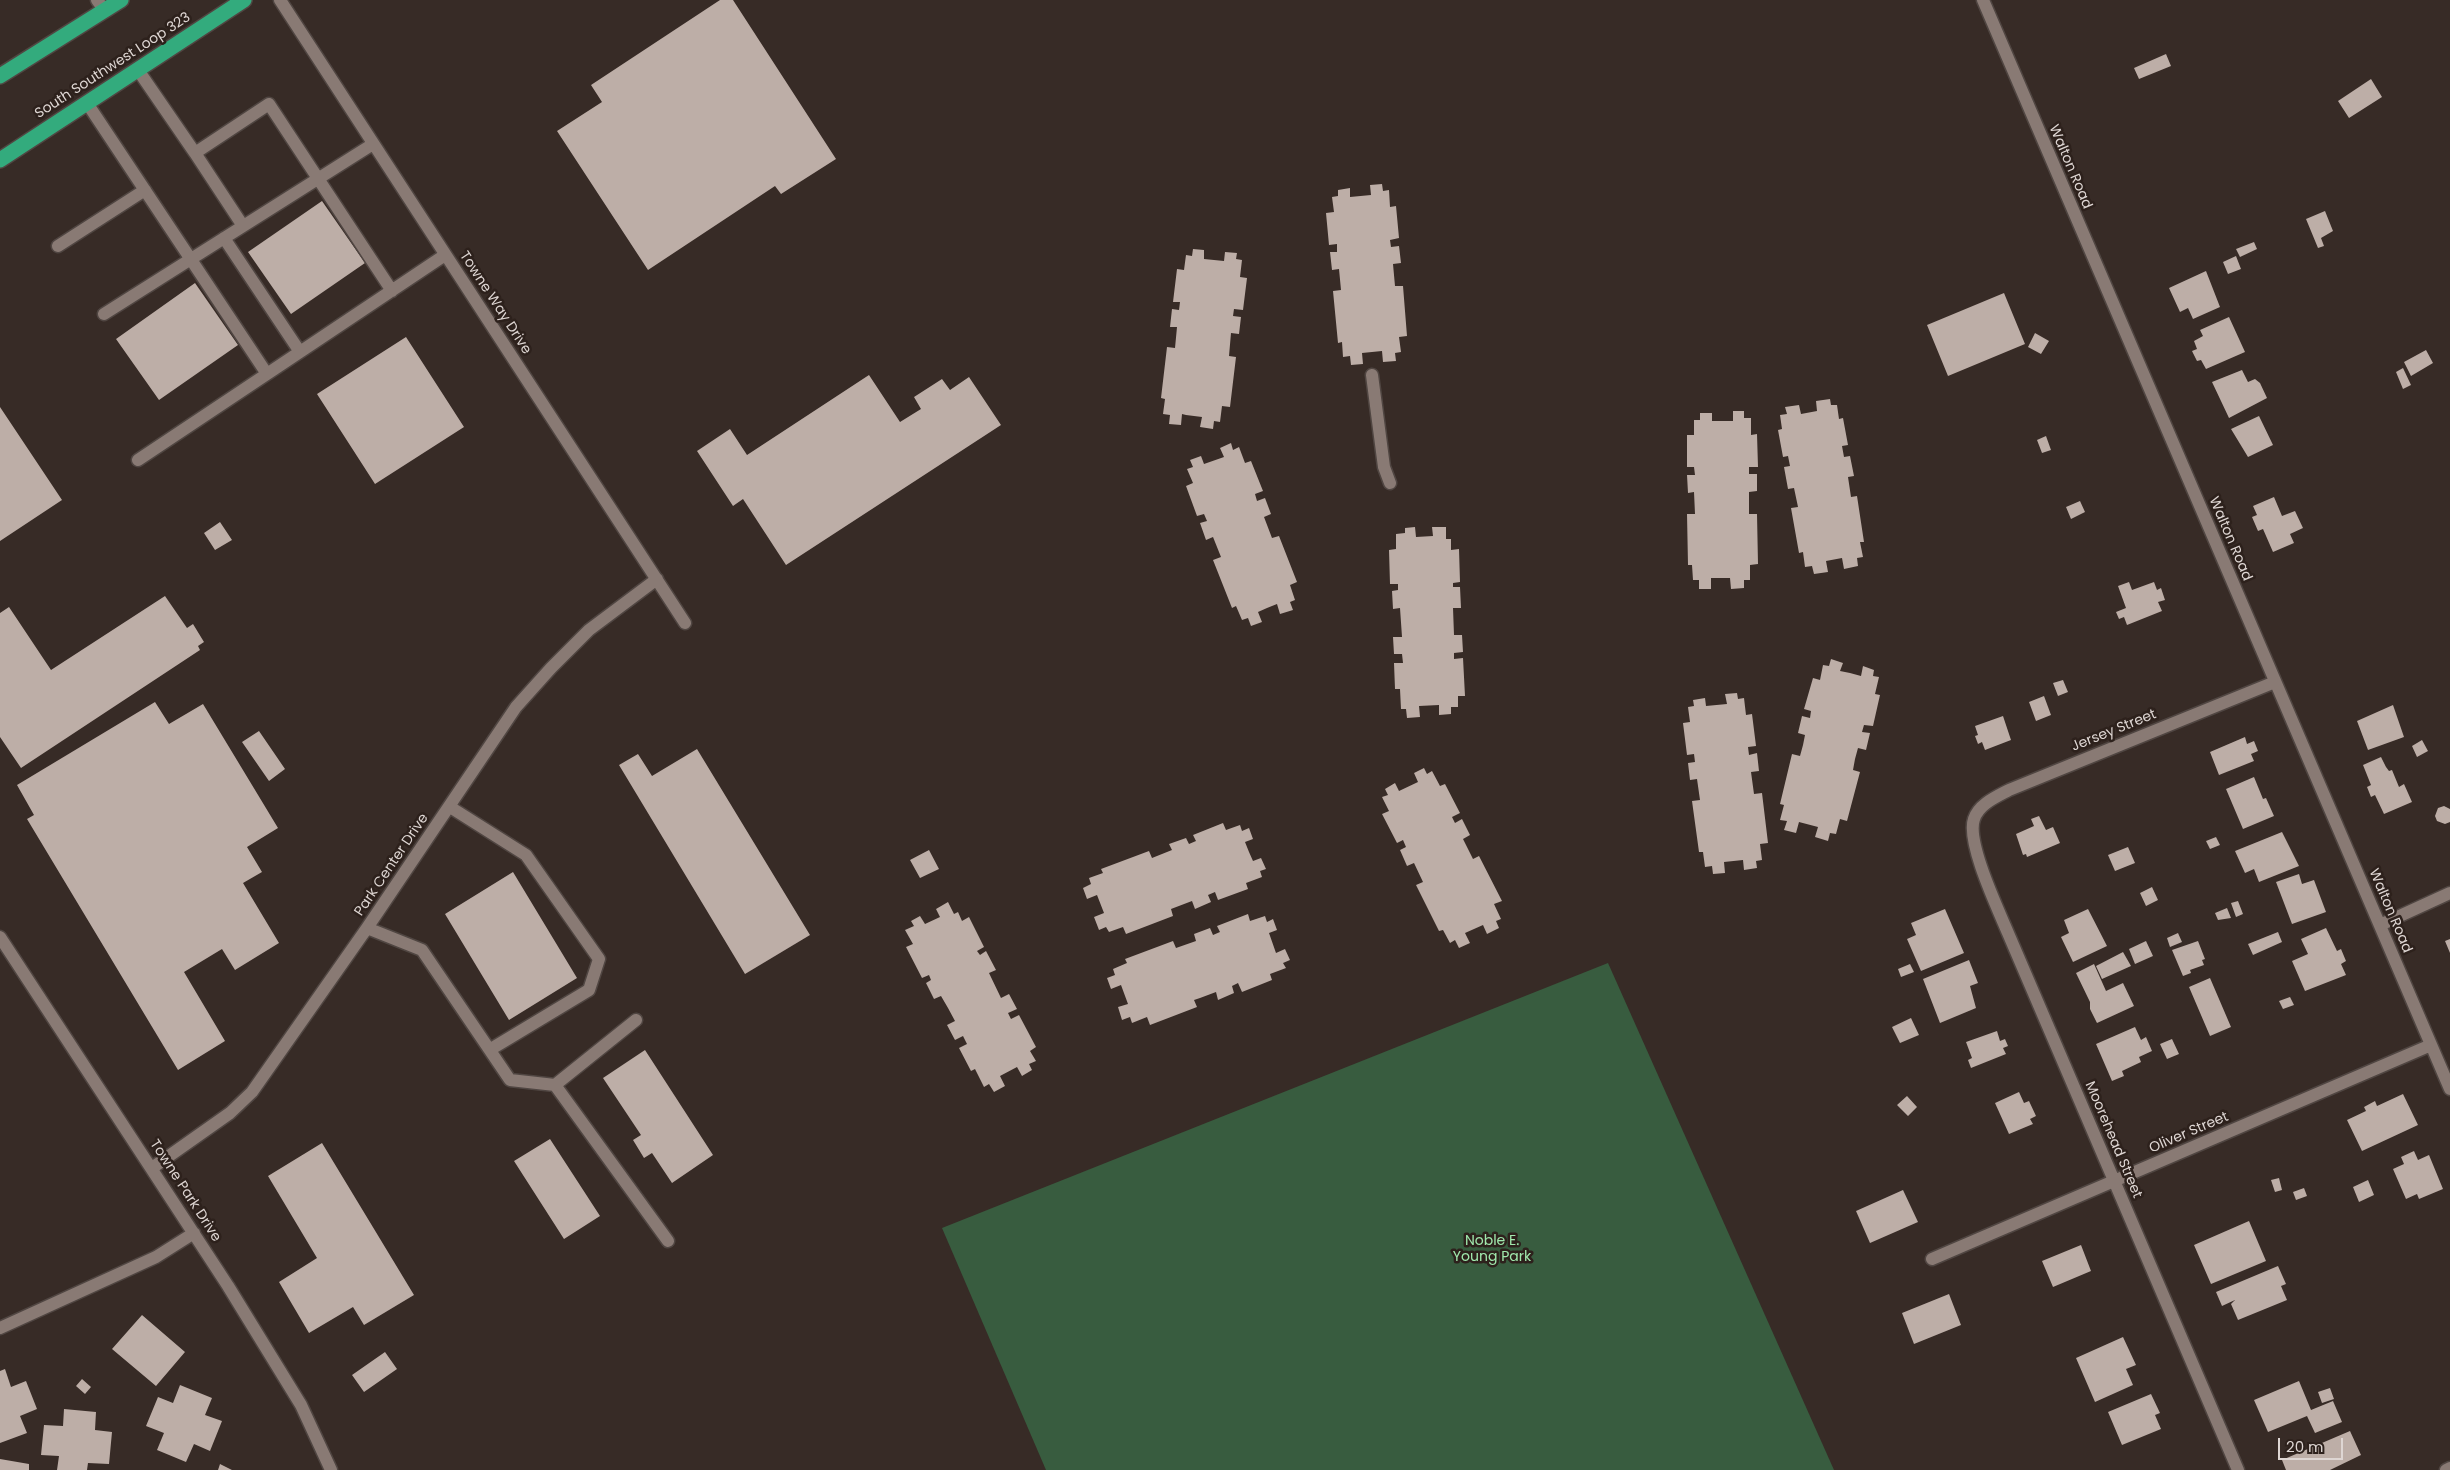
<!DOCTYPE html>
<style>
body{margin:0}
#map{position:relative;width:2450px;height:1470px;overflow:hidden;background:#372b26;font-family:Poppins,sans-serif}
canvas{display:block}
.scale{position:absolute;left:2278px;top:1438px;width:65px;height:22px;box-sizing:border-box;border:2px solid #ded6d3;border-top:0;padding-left:6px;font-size:15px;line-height:18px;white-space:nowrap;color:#ded6d3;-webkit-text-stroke:4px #2d211c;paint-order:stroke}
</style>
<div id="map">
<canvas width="2450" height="1470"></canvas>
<div class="scale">20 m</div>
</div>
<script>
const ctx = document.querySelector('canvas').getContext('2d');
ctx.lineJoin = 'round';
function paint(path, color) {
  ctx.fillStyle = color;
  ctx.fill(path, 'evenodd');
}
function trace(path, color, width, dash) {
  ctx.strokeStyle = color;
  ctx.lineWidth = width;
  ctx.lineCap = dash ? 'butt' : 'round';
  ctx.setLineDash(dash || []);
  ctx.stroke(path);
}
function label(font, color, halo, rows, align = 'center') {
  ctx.font = font + ' Poppins,sans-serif';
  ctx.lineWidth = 5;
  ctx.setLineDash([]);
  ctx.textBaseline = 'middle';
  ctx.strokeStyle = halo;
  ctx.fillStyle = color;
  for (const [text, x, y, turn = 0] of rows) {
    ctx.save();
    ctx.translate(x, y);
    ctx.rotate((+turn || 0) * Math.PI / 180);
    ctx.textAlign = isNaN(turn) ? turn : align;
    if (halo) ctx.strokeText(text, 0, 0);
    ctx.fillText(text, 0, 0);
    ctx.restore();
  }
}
paint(new Path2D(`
 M1608,963l226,507h-788l-104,-242z`), '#385c3f');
paint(new Path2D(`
 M720,0h13l103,159 -55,35 -6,-8 -127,84 -91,-139 45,-29 -11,-17z
 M2166,54l5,12 -32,13 -5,-11z
 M2371,79l11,18 -33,21 -11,-17z
 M1382,184l1,7 6,-1 1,17 6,-1 3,32 -9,2 1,7 8,-1 2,17 -8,1 2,22h8l4,50 -8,1 2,15 -6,1 1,8 -13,1 -1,-11 -20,2 1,11 -12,1 -1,-9 -7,1 -1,-15 -4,1 -5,-52 8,-1 -2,-21 -7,1 -2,-18h7v-8l-8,1 -3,-32 8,-1 -2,-15 6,-1v-6l12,-2v9l21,-2 -1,-10z
 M322,201l43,62 -74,51 -43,-62z
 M2325,211l8,20 -12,7 3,8 -6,2 -12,-29z
 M2254,242l3,7 -17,8 -4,-8z
 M1193,249l11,1v9l20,2 1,-9 12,1 -1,6 6,1 -2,17 7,1 -4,32 -9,-1 -1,7 8,1 -2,17 -8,-1 -2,23 7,1 -6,50 -8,-1 -2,16 -6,-1 -1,8 -13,-2 2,-10 -16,-2 -4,-1 -1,11 -12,-1 1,-9 -7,-1 2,-15 -4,-1 6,-51 8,1 2,-21h-7l2,-18 7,1 1,-8h-7l4,-33 7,1 2,-15 6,1z
 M2236,256l5,13 -13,5 -5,-12z
 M2206,271l14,36 -27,12 -5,-11 -8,4 -11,-24z
 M195,283l43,62 -79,55 -43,-61z
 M2004,293l21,51 -77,32 -21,-51z
 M2229,317l16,35 -39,17 -5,-9 -4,1 -5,-10 5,-2 -3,-8 9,-5 -3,-6z
 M2035,333l14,8 -8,13 -13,-7z
 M406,337l58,90 -89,57 -58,-90z
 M2426,350l7,13 -22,13 -7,-14z
 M2403,368l8,17 -8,4 -7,-17z
 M2242,370l6,12 7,-3 5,4 7,15 -38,20 -17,-36z
 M869,375l31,47 21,-13 -7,-12 28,-18 8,11 19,-13 32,48 -215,140 -43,-66 -10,7 -36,-55 33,-22 17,26z
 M1830,399l1,6h6l2,14 4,-1 5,27 -6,1 2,11 6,-1 4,20 -6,1 3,20 6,-1 7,46h-4l3,15 -6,1 1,8 -14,3 -2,-11 -16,3 2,11 -14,2 -2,-8 -7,1 -2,-15 -4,1 -8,-45 7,-1 -4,-19 -6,1 -4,-22 6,-1 -2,-10 -5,1 -5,-27 4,-1 -2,-14 7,-1 -2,-7 14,-2 2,9 16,-3 -1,-10z
 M0,407l62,93 -62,41z
 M1733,411h11v7h7v17l6,-1 1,33h-9v7h8v17l-8,1v22h8l1,50 -8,1v15h-6v8l-13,1 -1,-11h-19v11h-12v-9h-6l-1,-15h-4l-1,-51h8l-1,-22 -6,1 -1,-18h8l-1,-8h-7v-32h7v-15h6v-7h12v8h21z
 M2259,416l14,29 -25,12 -17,-28z
 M2046,436l5,14 -9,3 -5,-13z
 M1231,443l2,7 6,-3 6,16 6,-2 12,30 -8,3 2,7 8,-3 6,16 -7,3 8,21 7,-2 18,46 -7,3 5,15 -5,2 3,8 -13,4 -3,-10 -10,4 -9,4 4,10 -11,4 -3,-8 -6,2 -6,-14 -4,2 -19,-48 8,-3 -8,-20 -7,3 -6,-17 7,-2 -3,-7 -7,2 -11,-30 7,-3 -6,-14 6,-2 -3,-7 11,-4 3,8 20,-7 -4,-9z
 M2274,497l8,19 13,-5 8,17 -13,6 4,9 -21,9 -10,-23 -5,2 -6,-14 5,-2 -4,-9z
 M2080,501l5,11 -14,7 -5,-12z
 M220,522l12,18 -17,10 -11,-17z
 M1415,527l1,10 17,-1 -1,-9h14v12h5v11l8,-1 1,33 -7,1v4h7l1,21h-8l1,27h8l1,17 -9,1v6l9,-1 2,38h-7v11h-7v7l-12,1v-10l-20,1 1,11 -13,1 -1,-9h-5l-1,-20h-5l-1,-26h9l-1,-9h-8l-1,-17h9l-2,-29 -7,1 -1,-18 6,-1v-6h-8l-1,-34 7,-1v-15l9,-1v-5z
 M2129,582l3,8 22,-8 3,8 4,-2 4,12 -7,2 4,9 -35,14 -3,-8 -5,2 -3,-7 10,-4 -8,-22z
 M165,596l22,32 6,-4 11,18 -6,4 2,4 -179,118 -21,-31v-124l9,-6 42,63z
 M1831,659l12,4 -3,8 10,2 11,3 2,-10 11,4 -1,6 6,1 -4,17 5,1 -7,31 -9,-1 -2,7 8,1 -4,17 -8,-2 -3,11 -2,11 7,2 -13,49 -7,-2 -4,15 -6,-1 -2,8 -13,-4 3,-10 -19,-5 -3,11 -12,-3 3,-9 -7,-1 4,-15 -4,-1 12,-50 8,2 3,-11 2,-10 -7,-2 4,-17 8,2 1,-7 -7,-2 9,-31 7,2 3,-15 6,1z
 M2063,680l5,12 -10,4 -5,-13z
 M1737,693l1,6 6,-1 2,17 6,-1 4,32 -8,1 1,8 8,-2 2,18 -8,1 3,22 8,-1 6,50 -8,1 2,16 -6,1 1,7 -13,2 -1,-10 -19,2 1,11 -12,1 -1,-8 -7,1 -2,-15h-4l-7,-51 8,-1 -3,-21 -7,1 -2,-17 7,-1 -1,-8 -7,1 -4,-32 7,-1 -2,-15 6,-1 -1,-6 12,-2 1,8 21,-2 -2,-10z
 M2044,696l7,19 -15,6 -7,-19z
 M155,702l14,22 34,-20 75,124 -31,19 15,25 -19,11 36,60 -44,27 -13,-21 -38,23 41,69 -47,29 -151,-251 7,-4 -17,-30z
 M2393,705l11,32 -36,13 -11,-29z
 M2003,716l8,24 -26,10 -3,-8 -4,2 -3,-8 3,-1 -3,-9z
 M259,731l26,38 -16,12 -27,-39z
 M2245,737l2,7 7,-3 4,10 -7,3 3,7 -35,14 -9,-23z
 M2422,740l6,11 -11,6 -5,-11z
 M697,749l113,186 -65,39 -126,-209 19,-11 14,22z
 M2381,757l5,10 3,4 3,-1 7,17 5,-3 8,18 -28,12 -9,-19 -4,2 -4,-10 4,-2 -8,-20z
 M1424,768l3,6 5,-3 8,15 5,-2 15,29 -8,4 3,6 7,-4 8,16 -7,4 10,20 6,-3 23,45 -8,3 7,15 -5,2 3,7 -12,6 -4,-9 -18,8 5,10 -11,5 -4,-8 -5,3 -7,-13 -4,1 -23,-46 7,-3 -9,-19 -7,3 -7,-16 6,-3 -3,-7 -6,3 -15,-29 7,-3 -7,-14 6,-2 -3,-6 10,-6 4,8 19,-9 -4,-9z
 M2254,777l9,22 3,-1 8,18 -31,13 -17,-40z
 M2444,806l6,3v13l-5,2 -8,-3 -2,-5 3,-8z
 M2039,816l7,14 7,-3 7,16 -33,14 -1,-3 -3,1 -7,-21 18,-8 -3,-7z
 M1223,823l3,7 14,-5 2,6 7,-3 4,11 -8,3 4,10 4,9 8,-3 5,11 -6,2 2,6 -16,6 2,6 -30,11 -3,-8 -7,3 3,7 -16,7 -3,-8 -21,8 2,7 -47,18 -3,-7 -14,5 -3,-5 -7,3 -5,-13 10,-4 -7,-18 -10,4 -4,-11 8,-4 -2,-6 14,-5 -2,-4 48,-18 3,7 20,-8 -3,-6 17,-6 3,6 7,-3 -3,-6z
 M2282,832l17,34 -40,16 -5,-13 -9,4 -10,-22z
 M2216,837l4,8 -10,4 -4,-8z
 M2128,847l7,16 -20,8 -7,-16z
 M929,850l10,19 -19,9 -10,-18z
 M513,872l64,106 -68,42 -64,-106z
 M2299,874l3,10 12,-4 12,32 -34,12 -16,-42z
 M2152,887l6,13 -12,6 -6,-13z
 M2238,901l5,13 -7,3 -5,-14z
 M948,902l6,12 4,-2 4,9 7,-4 15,30 -7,4 3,4 6,-4 10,19 -7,3 12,25 8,-4 8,15 -9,4 3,6 8,-4 17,32 -6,4 6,10 -7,3 3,6 -10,6 -5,-9 -17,9 5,10 -11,6 -5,-8 -5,3 -9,-18 -4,2 -12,-23 8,-4 -4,-8 -8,4 -8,-15 8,-4 -7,-13 -7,-12 -7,3 -8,-16 5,-3 -2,-5 -7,3 -16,-31 7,-3 -8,-14 9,-4 -3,-5 9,-5 5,8 15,-7 -4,-8z
 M2227,908l4,10 -13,2 -3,-7z
 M1945,909l19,44 -43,18 -14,-32 9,-4 -5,-12z
 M2088,909l19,37 -34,16 -12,-25 8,-4 -5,-13z
 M1248,914l2,7 15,-5 2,6 6,-3 4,11 -8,3 7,20 9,-4 5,11 -7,3 3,5 -16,6 2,6 -30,12 -4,-9 -6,3 2,7 -16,7 -2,-8 -16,6 -6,2 3,7 -47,18 -3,-8 -15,6 -2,-6 -8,3 -4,-13 10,-3 -7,-19 -10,4 -4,-11 8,-3 -2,-6 14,-6 -2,-4 48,-18 3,7 20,-7 -2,-7 16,-6 3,7 7,-3 -3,-6z
 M2326,928l11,23 4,-2 5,12 -5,3 5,11 -41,16 -13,-30 16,-7 -7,-15z
 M2278,932l4,10 -29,13 -5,-11z
 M2178,933l4,9 -12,5 -3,-9z
 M2450,939v14l-5,-12z
 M2146,941l7,15 -18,8 -6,-15z
 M2198,941l7,18 -3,1 2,5 -14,5 1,3 -8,3 -11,-26z
 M2123,952l8,14 -29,13 -6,-13z
 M1969,960l9,23 -8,3 6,22 -36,15 -17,-44z
 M1910,964l4,8 -13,5 -3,-8z
 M2094,964l12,27 17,-8 11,23 -37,17 -7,-14v-7l-14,-29z
 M2210,978l21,49 -21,9 -21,-49z
 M2290,997l4,8 -11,4 -4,-8z
 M1911,1018l8,17 -19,8 -8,-16z
 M2135,1027l6,13 5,-3 6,14 -13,6 2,5 -19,9 2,5 -12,5 -16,-37z
 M1997,1031l3,10 5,-2 3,7 -5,2 3,6 -35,14 -3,-8 4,-2 -6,-16z
 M2172,1039l7,15 -12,5 -7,-15z
 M645,1050l68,105 -41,28 -20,-30 -8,5 -11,-18 8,-5 -38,-57z
 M2019,1092l5,11 5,-2 7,15 -6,3 3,5 -24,10 -14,-31z
 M2403,1094l15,31 -56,26 -15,-31 19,-9 -2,-4 11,-6 2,5z
 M1907,1096l10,11 -9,9 -11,-11z
 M550,1139l50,77 -36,23 -50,-78z
 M322,1143l92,152 -50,30 -11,-18 -44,26 -30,-51 38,-24 -49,-82z
 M2414,1151l4,9 11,-5 14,34 -24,10 -2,-5 -11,5 -13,-30 11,-5 -3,-7z
 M2279,1178l3,12 -7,2 -4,-12z
 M2368,1180l6,15 -15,7 -6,-15z
 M2304,1188l3,8 -11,4 -3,-8z
 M1903,1190l15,32 -48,21 -14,-32z
 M2249,1221l17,40 -55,23 -17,-39z
 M2081,1245l10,26 -38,16 -11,-26z
 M2278,1266l8,18 -5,2 6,14 -49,20 -7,-16 4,-4 -13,6 -6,-14z
 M1949,1294l12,31 -47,19 -12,-31z
 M142,1315l43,37 -29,34 -44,-37z
 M2123,1337l13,28 -10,4 7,16 -38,17 -19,-44z
 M385,1352l12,17 -33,23 -12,-17z
 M5,1369l6,18 15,-6 11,28 -17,7 7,17 -27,10v-72z
 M82,1379l9,8 -6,7 -9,-8z
 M2299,1381l12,29 22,-9 9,21 -27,11 -8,-17 -39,16 -14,-32z
 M180,1385l32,13 -7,17 17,6 -12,30 -16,-7 -8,18 -29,-12 7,-17 -18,-7 12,-29 15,6z
 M2330,1388l4,11 -12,4 -4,-11z
 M2151,1394l9,19 -5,2 6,14 -39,16 -14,-33z
 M64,1409l32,3 -1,18 17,2 -3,32 -21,-1 -1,7h-30l2,-14 -18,-1 3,-30 19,1z
 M2350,1431l11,24 -31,15h-44l-4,-10z
 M0,1459l29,5v6h-29z
 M220,1464l12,6h-14z`), '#bdaea7');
const minor = new Path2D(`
 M97,0l8,11
 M280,0l405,623
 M1983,0l467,1089
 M138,70l57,83
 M87,103l180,271 -129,86
 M243,226l-48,-73 74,-49 123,187
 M224,238l76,114
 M58,246l87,-56
 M104,314l269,-170
 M267,374l178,-119
 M1372,375l12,92 6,16
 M450,807l76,48 73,104 -10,31 -98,59
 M2380,925l70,-32
 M367,928l55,22 88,130 45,5 113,156
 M0,937l228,349 73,119 30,65
 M555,1085l81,-65
 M152,1168l78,-55 22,-21 115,-164 149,-221 35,-39 38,-38 68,-51
 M1932,1259l499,-214
 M0,1328l156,-71 38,-24
 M2238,1470l-230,-537c-10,-24 -42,-91 -34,-114 5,-15 22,-22 35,-29l266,-108
 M2446,1470l4,-2`);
const highway = new Path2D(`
 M0,76l121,-76
 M0,160l244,-160`);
trace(minor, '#504642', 15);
trace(highway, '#504642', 18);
trace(minor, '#897a74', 12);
trace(highway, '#33ab7d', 15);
label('14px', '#ded6d3', '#2d211c', [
 ["South Southwest Loop 323",113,66,-33],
 ["Walton Road",2070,167,67],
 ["Towne Way Drive",495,303,57],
 ["Walton Road",2230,539,67],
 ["Jersey Street",2114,731,-22],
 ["Park Center Drive",392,865,-56],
 ["Walton Road",2390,911,67],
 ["Oliver Street",2189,1133,-23],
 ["Moorehead Street",2113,1140,67],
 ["Towne Park Drive",185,1191,57]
]);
label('14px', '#a0e9ad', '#2d211c', [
 ["Noble E.",1492,1241],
 ["Young Park",1492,1257]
]);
</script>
